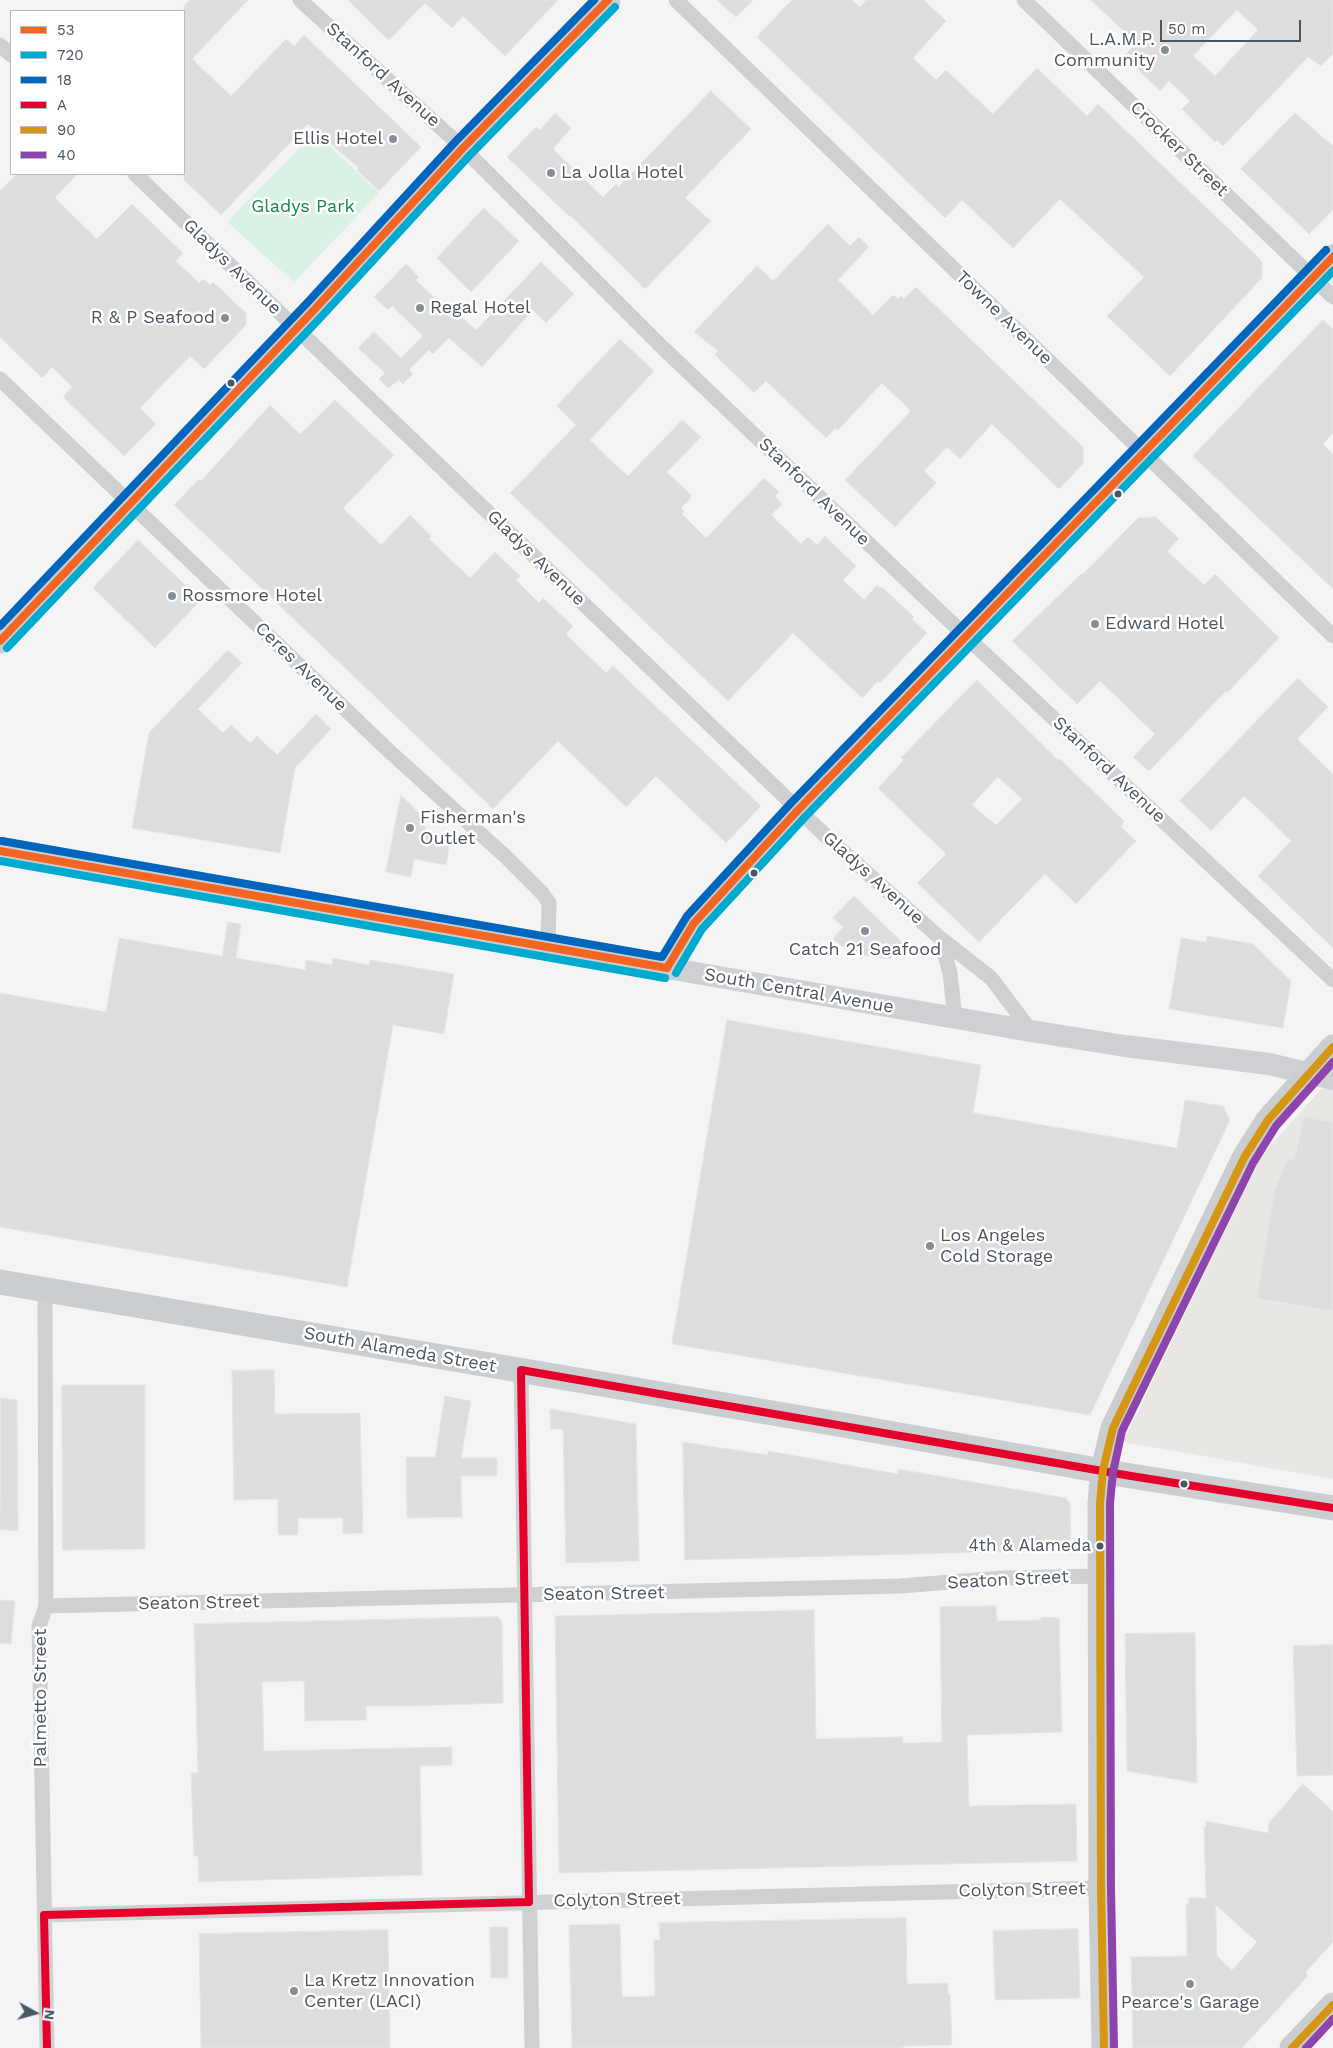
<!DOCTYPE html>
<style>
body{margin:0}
#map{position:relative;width:1333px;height:2048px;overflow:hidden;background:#f4f4f4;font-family:"Work Sans",sans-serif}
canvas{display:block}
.legend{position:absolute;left:10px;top:10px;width:175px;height:165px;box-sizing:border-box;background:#fff;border:1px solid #b7bbc0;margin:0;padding:6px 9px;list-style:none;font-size:15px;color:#4a5661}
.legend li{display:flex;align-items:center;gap:10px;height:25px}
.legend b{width:25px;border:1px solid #b7bbc0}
.north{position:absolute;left:10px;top:1988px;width:50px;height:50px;-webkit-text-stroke:4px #fff;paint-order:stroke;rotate:97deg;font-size:14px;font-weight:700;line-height:20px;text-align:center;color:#4a5661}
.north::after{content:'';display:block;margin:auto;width:18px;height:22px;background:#4a5661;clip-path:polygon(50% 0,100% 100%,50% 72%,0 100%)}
.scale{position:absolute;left:1160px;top:20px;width:141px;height:22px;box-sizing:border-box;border:2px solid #4a5661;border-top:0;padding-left:6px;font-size:15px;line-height:18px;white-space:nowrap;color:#4a5661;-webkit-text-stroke:4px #fff;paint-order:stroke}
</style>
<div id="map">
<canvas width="1333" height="2048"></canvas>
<ul class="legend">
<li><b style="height:6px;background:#f26522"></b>53</li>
<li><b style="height:6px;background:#00a9ce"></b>720</li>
<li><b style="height:6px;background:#0065bd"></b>18</li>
<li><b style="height:6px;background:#e4002b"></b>A</li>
<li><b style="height:6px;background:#d49613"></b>90</li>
<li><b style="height:6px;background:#8e44ad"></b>40</li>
</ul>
<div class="north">N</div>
<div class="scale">50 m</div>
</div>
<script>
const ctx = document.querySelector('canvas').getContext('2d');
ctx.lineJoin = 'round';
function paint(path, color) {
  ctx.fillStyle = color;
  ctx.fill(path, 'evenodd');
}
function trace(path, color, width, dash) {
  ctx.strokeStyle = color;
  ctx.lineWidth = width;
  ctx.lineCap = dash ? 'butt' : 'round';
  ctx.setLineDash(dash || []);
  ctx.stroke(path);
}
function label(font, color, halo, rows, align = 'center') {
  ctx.font = font + ' "Work Sans",sans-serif';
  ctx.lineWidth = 5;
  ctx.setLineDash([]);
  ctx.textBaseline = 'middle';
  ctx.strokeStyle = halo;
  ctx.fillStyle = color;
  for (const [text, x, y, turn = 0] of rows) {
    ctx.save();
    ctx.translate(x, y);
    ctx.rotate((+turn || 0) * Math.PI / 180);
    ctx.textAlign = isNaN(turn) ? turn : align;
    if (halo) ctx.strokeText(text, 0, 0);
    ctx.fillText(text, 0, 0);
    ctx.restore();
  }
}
paint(new Path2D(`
 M1333,1076v403l-210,-37 139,-287z`), '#e8e7e3');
paint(new Path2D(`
 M315,132l64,61 -85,89 -67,-60z`), '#d9f2e3');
const building = new Path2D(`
 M190,0h58l-56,59 39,37 55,-57 8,7 10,-11 117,112 -42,44 -22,-21 2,-2 -51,-44 -87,91 -37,-35v-174z
 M348,0h210l-53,56 -42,-40 -11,12 -27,-25 -36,37z
 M717,0h36l-17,17z
 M792,0h60l8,7 6,-7h58l22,21 -33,37 23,22 10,-10 47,44 44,-46 50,48 11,-12 161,154 3,4v16l-92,98 -63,-60 37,-39 -84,-78 -47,49 -51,-48 -17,18 -188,-181z
 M1091,0h242v54l-12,12 -13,-9 -85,89 -6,-6 -2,2 -33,-33 8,-8 -21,-20 -9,10 -36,-35 12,-13zM1237,10l21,20 -43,46 -22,-20z
 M711,91l40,38 -66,69 26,23 -66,68 -75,-74 -1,1 -62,-59 29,-30 4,3 15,-17 16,15 -18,21 50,48 13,-13 2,3z
 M1295,113l38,33v64l-24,24 -68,-65z
 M17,174h60l-22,24 42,41 35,-35 51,49 -7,8 23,22 4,-4 7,6 3,-3 33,31v12l-42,44 -14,-13 -50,52 16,16 -32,32 -61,-59 9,-10 -20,-20 -10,11 -42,-41v-146z
 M484,208l35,33 -48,51 -34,-34z
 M828,224l22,22 9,-9 10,10 -31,33 35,35 20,-20 5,4 3,-3 3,3 12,-12 167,160v17l-24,25 -67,-65 -32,35 -13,-12 -23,24 12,12 -41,44 -50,-47 66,-69 -29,-28 -44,47 -3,-2 -9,10 -60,-57 -12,12 -39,-38 3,-4 -24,-19 63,-66 16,15z
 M541,262l33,32 -28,29 -13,-13 -51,57 -33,-29 -16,16 -4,-4 -20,20 4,4 -10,10 -4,-4 -11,8 -9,-9 6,-6 -27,-25 16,-16 27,26 22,-22 -31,-30 -4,4 -14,-13 32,-33 13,13 -3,3 31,30 3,-3 26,23z
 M1323,320l10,9v104l-10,11 10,10v135l-140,-133z
 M620,339l34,32 -64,69 16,16 22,20 54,-56 19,17 -34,35 24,23v3l-10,10 3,3 -2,3 24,24 58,-60 15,14 -4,4 7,8 -11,11 30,29 7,-7 9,8 8,-9 31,30 -13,14 21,20 13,-15 3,3 2,-1 32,30 -2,2 15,14 -47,50 -2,-2 -16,17 -69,-65 -65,68 -218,-208 66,-68 -19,-19z
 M335,400l59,55 -51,53 38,37 29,-30 21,21 -2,3 41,39 25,-26 25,24 -4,4 23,23 4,-5 30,28 -7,8 40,39 7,-7 148,140 -35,37 -70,-67 -30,31 -68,-66 -65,68 -319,-304 25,-26 2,2 69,-76 30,29z
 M1156,517l23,22 -12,12 37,34 11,-11 64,64 -52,55 -1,-2 -77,80 -16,-14 22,-23 -55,-53 -23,23 -65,-63 69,-67 1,1 56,-57z
 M138,540l63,60 -46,48 -62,-60z
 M228,650l14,13 -44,46 25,24 8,-8 19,18 7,-7 20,19 39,-41 15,15 -36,39 -15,85 -148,-25 17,-95z
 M1298,678l30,29 -31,32 36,35v174l-75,-72 33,-35 -23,-23 -24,-22 -33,35 -31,-30z
 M977,680l81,80 2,-1 64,62 -3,6 15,14 -60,63 -31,-30 -66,68 -62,-59 29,-29 -68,-66 26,-28 -3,-2zM998,777l24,22 -26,26 -24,-20z
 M401,795l19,19 10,25 20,4 -4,22 -32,-6 -3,18 -25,-5z
 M854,896l50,48 -15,15 -39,-6 -17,-14 10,-12 -10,-9z
 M228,922l13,2 -5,34 69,12 1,-10 26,5 1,-7 36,7 1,-5 84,14 -10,60 -51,-9 -46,262 -347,-60v-234l106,19 13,-74 103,18z
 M1207,936l46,8 38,37 -8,47 -114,-19 12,-71 25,4z
 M727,1020l254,45 -8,48 204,35 8,-48 38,6 7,14 -140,295 -418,-71z
 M1304,1117l29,5v189l-76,-13 17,-106 14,-33 6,1z
 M274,1370l1,44 85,-1 3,120 -20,1v-16h-45v17h-20v-36l-44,1 -2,-129z
 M62,1385h83v164l-82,1z
 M445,1396l26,5 -10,57h36v18h-36l1,41 -55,1 -1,-61h29z
 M1,1398l16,2 1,131 -18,-2z
 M550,1409l86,15 3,137 -73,2 -3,-134h-12z
 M683,1442l85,13v-4l130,23v-5l168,29 4,5 1,47 -386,10z
 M0,1600l15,1 -4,43 -11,-1z
 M996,1606l1,15 44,-1v-3l18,1 3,114 -95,3 2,71 107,-2 1,57 -518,12 -4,-257 259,-6 2,129 87,-2v6l39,-1 -2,-135z
 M498,1617l4,5 1,81 -86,3h-51v14l-61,1 -1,-40 -42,1 2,69 188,-4v18l-32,1 2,109 -223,7 -1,-26h-4l-3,-83h7l-4,-149z
 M1195,1633l2,150 -70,-12 -2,-137z
 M1333,1645v130l-36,1 -4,-130z
 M1303,1784l30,27v131l-28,31 3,3 -66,72h-109l-2,-91 56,-1 -1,-52h3v-6h19l-2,-2 -2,-69h2v-6l62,12 1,-10zM1216,1905l41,37 -25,28 -15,-14z
 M906,1918l1,66 41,-1v11h2l2,51 -49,1v2h-331l-3,-123 51,-1 2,73 33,-1 -1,-56h6l-1,-17z
 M490,1927h18v51h-17z
 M1078,1929l2,69 -85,2 -2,-69z
 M388,1930l2,118h-189l-2,-114z`);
paint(building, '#ddddde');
trace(building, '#e5e6e7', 1);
trace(new Path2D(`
 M300,0l163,148 199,199 294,280 377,353
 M676,0l657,636
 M1024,0l309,297
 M0,45l11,10
 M135,174l693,664 112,100 51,40 40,53
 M0,379l388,371 117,106 37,37 7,10 -1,44
 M940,938l10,35 5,45
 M45,1289l1,317 -7,20 8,422
 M521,1370l11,678
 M46,1606l854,-20 102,-8 99,-2
 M44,1915l1057,-27`), '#ced0d2', 15);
trace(new Path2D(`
 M667,968l364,63 94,15 144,18 64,15`), '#ced0d4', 22);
trace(new Path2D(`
 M0,641l314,-331 149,-162 145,-148
 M0,851l667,117 27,-45 104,-113 535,-553
 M0,1282l843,143 288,51 202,32
 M1104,2048l-3,-160 -1,-385 3,-33 10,-42 131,-270 24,-38 65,-73
 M1292,2048l41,-43`), '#caced1', 25);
trace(new Path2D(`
 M0,641l314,-331 149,-162 145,-148
 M0,851l667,117
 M667,968l27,-45 104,-113 535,-553`), '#f26522', 8);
trace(new Path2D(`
 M7,648l314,-331 149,-162 145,-148
 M0,861l665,117
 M676,973l26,-44 103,-112 528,-546`), '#00a9ce', 8);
trace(new Path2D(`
 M0,626l307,-323 149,-162 138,-141
 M2,841l660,116 25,-41 104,-113 535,-553`), '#0065bd', 8);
trace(new Path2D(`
 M47,2048l-3,-133 485,-13 -8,-532 610,106 202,32`), '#e4002b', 8);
trace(new Path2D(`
 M1104,2048l-3,-160 -1,-385 3,-33 10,-42 131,-270 24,-38 65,-73
 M1292,2048l41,-43`), '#d49613', 8);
trace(new Path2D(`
 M1114,2048l-3,-160 -1,-385 3,-31 9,-41 131,-268 23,-37 57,-64
 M1306,2048l27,-29`), '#8e44ad', 8);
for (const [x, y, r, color] of [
 [1165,50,5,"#868d94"],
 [393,139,5,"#868d94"],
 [551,173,5,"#868d94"],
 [420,308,5,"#868d94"],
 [225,318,5,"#868d94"],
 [231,383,4.5,"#4a5661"],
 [1118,494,4.5,"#4a5661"],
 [172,596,5,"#868d94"],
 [1095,624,5,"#868d94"],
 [410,828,5,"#868d94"],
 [754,873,4.5,"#4a5661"],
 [865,931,5,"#868d94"],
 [930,1246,5,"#868d94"],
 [1184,1484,4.5,"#4a5661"],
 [1100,1546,4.5,"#4a5661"],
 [1190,1984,5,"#868d94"],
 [294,1991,5,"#868d94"]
]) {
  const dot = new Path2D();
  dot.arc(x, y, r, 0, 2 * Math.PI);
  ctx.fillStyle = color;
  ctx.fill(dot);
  trace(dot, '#fff', 2);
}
label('17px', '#4a5661', '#fff', [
 ["4th & Alameda",1091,1546]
], 'right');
label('18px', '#4a5661', '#fff', [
 ["L.A.M.P.",1155,40,"right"],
 ["Community",1155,61,"right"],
 ["Ellis Hotel",383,139,"right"],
 ["La Jolla Hotel",561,173],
 ["Regal Hotel",430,308],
 ["R & P Seafood",215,318,"right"],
 ["Rossmore Hotel",182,596],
 ["Edward Hotel",1105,624],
 ["Fisherman's",420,818],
 ["Outlet",420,839],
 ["Catch 21 Seafood",865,950,"center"],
 ["Los Angeles",940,1236],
 ["Cold Storage",940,1257],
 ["La Kretz Innovation",304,1981],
 ["Center (LACI)",304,2002],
 ["Pearce's Garage",1190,2003,"center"]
], 'left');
label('18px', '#4a5661', '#fff', [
 ["Stanford Avenue",383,75,42],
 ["Crocker Street",1179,149,44],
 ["Gladys Avenue",232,267,44],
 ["Towne Avenue",1004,318,44],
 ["Stanford Avenue",814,492,44],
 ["Gladys Avenue",536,558,44],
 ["Ceres Avenue",301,667,44],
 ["Stanford Avenue",1109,770,43],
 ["Gladys Avenue",873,878,42],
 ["South Central Avenue",799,991,10],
 ["South Alameda Street",400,1350,10],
 ["Seaton Street",1008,1580,-3],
 ["Seaton Street",604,1594,-1],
 ["Seaton Street",199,1603,-1],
 ["Palmetto Street",41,1698,-90],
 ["Colyton Street",1022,1890,-1],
 ["Colyton Street",617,1900,-1]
]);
label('18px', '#17864f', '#fff', [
 ["Gladys Park",303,207]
]);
</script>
